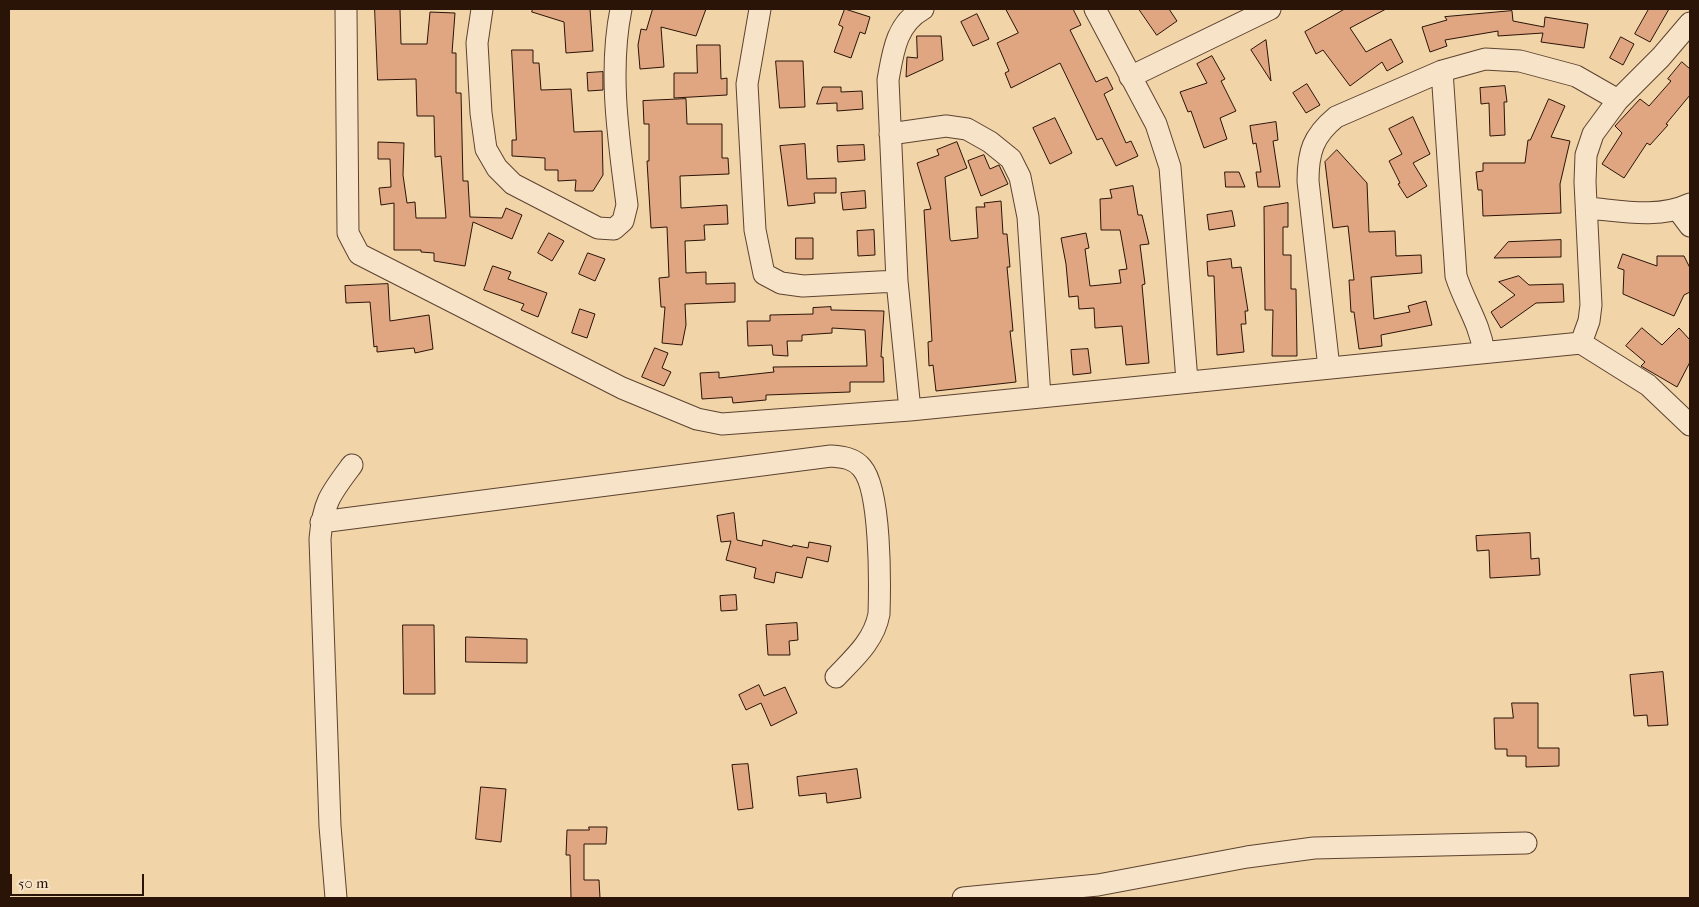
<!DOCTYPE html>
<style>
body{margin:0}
#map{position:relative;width:1699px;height:907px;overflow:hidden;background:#f2d4a9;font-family:"IM FELL French Canon",serif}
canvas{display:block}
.frame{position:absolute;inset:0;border:10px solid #2a1307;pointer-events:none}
.scale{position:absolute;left:10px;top:874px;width:134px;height:22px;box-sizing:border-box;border:2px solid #2a1307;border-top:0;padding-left:6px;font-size:15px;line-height:18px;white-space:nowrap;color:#2a1307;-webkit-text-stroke:4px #f7e3c7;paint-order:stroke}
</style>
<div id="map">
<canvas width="1699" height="907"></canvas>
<div class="frame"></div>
<div class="scale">50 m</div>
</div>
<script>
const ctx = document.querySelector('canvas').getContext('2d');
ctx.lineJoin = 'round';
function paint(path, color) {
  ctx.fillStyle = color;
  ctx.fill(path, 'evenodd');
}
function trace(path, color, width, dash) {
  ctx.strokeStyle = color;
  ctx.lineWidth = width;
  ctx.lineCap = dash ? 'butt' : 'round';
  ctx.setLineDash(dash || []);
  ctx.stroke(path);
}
const building = new Path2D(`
 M375,9h25l1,35h26l3,-32 25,1 -3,40h4v40h5l2,88h5l2,36 32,1 4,-10 16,7 -10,24 -39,-17 -8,44 -31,-5v-8l-13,-1v-2h-27v-47l-13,2 -2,-17 12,-1 -1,-28h-12v-17l26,1 -1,32 4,28 8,-1 1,16h30l-5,-62 -6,1 -1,-41h-17l-1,-37 -38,1z
 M533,9h57l3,42 -27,2 -2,-31 -32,-10z
 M653,9h53l-10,27 -35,-9 3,40 -24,2 -2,-24 3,-16 5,1z
 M845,9l25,8 -5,17 -5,-2 -9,26 -17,-6 9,-25 -4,-2z
 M1006,9h67l8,16 -11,5 26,52 11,-5 6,12 -9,5 22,49 5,-2 7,15 -22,10 -14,-28 -5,2 -37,-77 -49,25 -6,-15 4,-2 -12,-28 21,-10z
 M1139,9h30l8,12 -20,14z
 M1345,9h41l-36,19 16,24 25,-13 12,23 -16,9 -5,-9 -32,24 -27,-36 -7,4 -11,-22z
 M1649,9h20l-19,33 -15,-8z
 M1512,11l1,10 31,6 1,-10 43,7 -4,24 -43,-6 2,-9 -45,3v-5l-53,9 2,6 -17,6 -8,-25 25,-7 -2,-3z
 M977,14l12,25 -16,7 -12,-24z
 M917,36h24l2,24 -37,17 1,-20 10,1z
 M1621,37l13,7 -11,21 -13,-7z
 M1266,40l5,41 -20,-31z
 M697,45h23l1,34 6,-1v17l-53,3v-25h23z
 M512,50h21v13h6l2,27 30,-1 3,43 28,-1 1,44 -10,16h-18l1,-11 -18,1v-11h-13v-12l-33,-2v-16h4z
 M1212,56l13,23 -4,2 15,30 -16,7 7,21 -23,9 -13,-37 -3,1 -8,-20 27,-9 -10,-19z
 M776,61h27l2,46 -25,1z
 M1682,62l8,7v26l-24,29 2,1 -18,20 -3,-2 -23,35 -22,-14 20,-31 -7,-7 25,-27 9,7 22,-25 -3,-2z
 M603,72v18l-15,1 -1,-18z
 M1307,84l13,21 -14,8 -13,-20z
 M1505,86l2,16h-3l1,33 -15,1 -1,-33 -8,1 -1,-16z
 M823,87h18v5l21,-1 1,18 -26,2v-8l-20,1z
 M686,99l1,25h35v34h6l1,16 -49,2 1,32 46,-3 1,19 -24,1 1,15 -20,1 1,32 20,-1v12l29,-1v19l-50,2 1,21 -4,20 -20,-2 3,-36h-4l-2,-29 10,-1 -2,-50 -16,1 -4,-67h2v-37h-5l-1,-23z
 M1549,99l16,7 -14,31 19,4 -10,43 1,29 -78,3 -1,-26h-4l-2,-18 7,-1v-8h42l3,-23h2z
 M1413,117l17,37 -17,9 14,23 -20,12 -9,-14 2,-1 -11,-22 13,-7 -13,-25z
 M1055,118l17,35 -22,11 -17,-36z
 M1276,122l2,18 -5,1 7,46h-22l-2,-15h5l-5,-29 -3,1 -3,-18z
 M957,142l10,26 -22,9 5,62 1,2 27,-3 -2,-31h9l-1,-4 17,-2 2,33h4l3,33h-3l6,64h-3l6,51 -80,9 -3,-26 -4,1 -1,-24 4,-1 -8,-131 7,-1 -14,-46 22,-8 -2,-5z
 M805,144l2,35 29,-1v15h-22l1,10 -27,3 -8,-60z
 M864,145l1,15 -27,2 -1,-16z
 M1337,150l30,33 2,49 26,-1 1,25 25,-1 1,18 -51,4 3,42 36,-7 -2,-6 18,-5 6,24 -51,10 1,11 -23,3 -5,-37h-3l-2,-32h5l-6,-54 -15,2 -8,-66z
 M984,155l6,14 9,-4 9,19 -27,12 -13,-35z
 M1225,172h14l6,15h-19z
 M1133,186l5,29h4l7,29 -9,1 5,39 -3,1 7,78 -23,2 -4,-39 -27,2 -1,-20 -15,1 -1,-13 -9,1 -3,-33 -5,-26 25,-5 3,15 -4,1 5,37 31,-3 -2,-13 8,-1 -7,-39h-19l-1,-31 12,-1 -2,-8z
 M865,191l1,17 -23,2 -2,-17z
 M1288,203v24h-5v28h8v34h5l1,67h-25l1,-46h-8l-1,-103z
 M1232,211l3,15 -26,4 -2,-15z
 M874,230l1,25 -17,1 -1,-25z
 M549,233l15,8 -12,20 -14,-8z
 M796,238h17v21h-17z
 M1561,240v17l-67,1 14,-16z
 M588,253l17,6 -10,22 -16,-7z
 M1623,254l34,12v-10h27l6,12v24l-6,3 -10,21 -51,-22 1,-24 -6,-2z
 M1231,259l1,9 9,-1 7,44h-3l1,13h-5l3,28 -27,3 -3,-79h-6l-1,-14z
 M493,266l18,6 -3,7 39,14 -9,24 -17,-7 3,-6 -40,-14z
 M1519,276l10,9 34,-1 1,18 -28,1 -35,25 -10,-16 24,-17 -16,-13z
 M388,284l2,37 39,-6 4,34 -18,4 -1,-5 -37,4v-6l-3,1 -4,-45 -24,1 -1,-17z
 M831,307v3l53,1 -3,46h2l1,25h-34v10l-84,3v5l-33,3 -1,-6 -30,2 -2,-26 19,-1v6l55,-6 -1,-5 94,-1 -2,-36 -33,-2v5l-30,2v6h-15l1,15 -15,-1 -1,-10 -24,1 -1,-25h23v-6l43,-1v-6z
 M580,309l15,5 -8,24 -15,-5z
 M1642,328l20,17 17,-17 11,12v22l-13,25 -36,-21 4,-4 -19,-16z
 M655,348l13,5 -6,15 9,4 -7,14 -22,-9z
 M1088,349l3,24 -18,2 -2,-25z
 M734,513l3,27 25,6 1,-6 29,7 1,-2 15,3 1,-6 22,4 -3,16 -21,-5 -5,21 -26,-6 -2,11 -20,-5 2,-10 -30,-8 5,-19 -10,1 -4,-26z
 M1530,533l1,26 8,-1 1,17 -50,3 -1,-28 -12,1 -1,-15z
 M736,595l1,15 -16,1 -1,-15z
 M797,623l1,17 -9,1 1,14h-22l-2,-30z
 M403,625h31l1,69h-31z
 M466,637l61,2v24l-61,-1z
 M1663,672l5,53 -20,1 -1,-11 -13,1 -4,-41z
 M759,685l5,11 21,-9 12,26 -26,13 -10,-23 -15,7 -7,-15z
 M1512,703h26v45h21v18l-33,1v-11h-19v-7h-12l-1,-31h19z
 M748,764l5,44 -15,2 -6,-45z
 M857,769l4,29 -34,5 -1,-10 -27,3 -2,-19z
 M481,787l25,2 -5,53 -25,-3z
 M589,827h18l-1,17h-22v36h15l1,18h-29l-1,-43h-4l1,-25h22z`);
paint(building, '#dfa681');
trace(building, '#2a1307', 1);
const street = new Path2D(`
 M346,9l2,224 11,21 263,134 75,31 25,5 188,-14 671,-67 67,42 42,40
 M482,9l-5,34 4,70 5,36 11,19 16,16 85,44 16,1 9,-8 4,-16c-8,-64 -19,-132 -6,-196
 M760,9l-13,75 8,146 9,44 17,9 22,3 94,-5
 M1095,9l61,115 14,43 17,214
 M1442,71l14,205c9,28 23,45 28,76
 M1130,77l140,-68
 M890,134l56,-8 21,3 23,13 21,17 9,18 8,40 12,180
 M1588,208c34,3 70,11 102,-4
 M1678,210l12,16
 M1581,343l8,-22 2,-16 -6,-123 1,-27 7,-21 25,-34 43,-43 29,-34
 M1329,368l-21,-187c0,-29 5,-45 28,-64l106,-46 43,-12 35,2 56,15 42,24
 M910,410l-13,-129 -9,-201c5,-28 8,-56 35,-71
 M321,522l510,-66c12,1 23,2 31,12 19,22 18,115 17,146 -5,27 -25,44 -43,63
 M336,898l-6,-72 -10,-287c3,-37 11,-46 32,-74
 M963,898l135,-13 149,-28 67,-9 212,-5`);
trace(street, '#5c4330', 23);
trace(street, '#f7e3c7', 21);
</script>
